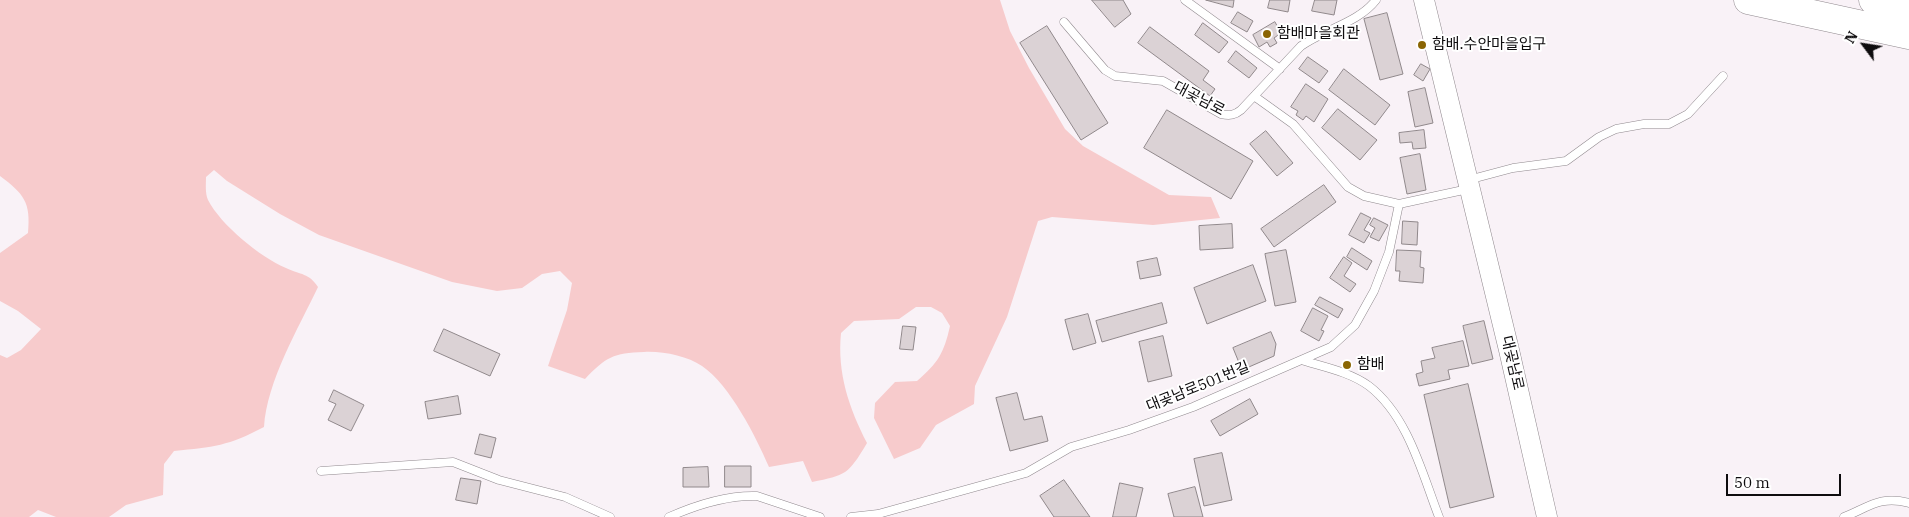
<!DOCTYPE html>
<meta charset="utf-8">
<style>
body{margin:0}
#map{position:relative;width:1909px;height:517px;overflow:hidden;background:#f9f2f7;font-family:"IBM Plex Serif",serif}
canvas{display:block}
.north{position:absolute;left:1839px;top:20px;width:50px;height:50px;-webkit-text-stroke:4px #fff;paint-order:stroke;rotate:301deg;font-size:14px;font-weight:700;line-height:20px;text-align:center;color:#0e0c0e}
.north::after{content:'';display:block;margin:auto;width:18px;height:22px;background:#0e0c0e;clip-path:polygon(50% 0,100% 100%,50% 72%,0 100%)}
.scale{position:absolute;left:1726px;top:474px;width:115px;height:22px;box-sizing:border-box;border:2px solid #0e0c0e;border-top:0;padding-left:6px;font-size:15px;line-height:18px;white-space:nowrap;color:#0e0c0e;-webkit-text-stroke:4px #fff;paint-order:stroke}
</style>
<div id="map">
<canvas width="1909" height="517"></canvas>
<div class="north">N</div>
<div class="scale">50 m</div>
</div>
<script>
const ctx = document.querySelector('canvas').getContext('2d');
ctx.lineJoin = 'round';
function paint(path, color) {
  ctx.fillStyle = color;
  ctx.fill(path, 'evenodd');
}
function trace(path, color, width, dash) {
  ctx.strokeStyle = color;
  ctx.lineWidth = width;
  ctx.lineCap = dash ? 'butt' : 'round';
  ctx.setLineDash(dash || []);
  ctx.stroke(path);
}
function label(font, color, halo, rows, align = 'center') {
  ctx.font = font + ' "IBM Plex Serif","Noto Sans KR",serif';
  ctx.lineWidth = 4;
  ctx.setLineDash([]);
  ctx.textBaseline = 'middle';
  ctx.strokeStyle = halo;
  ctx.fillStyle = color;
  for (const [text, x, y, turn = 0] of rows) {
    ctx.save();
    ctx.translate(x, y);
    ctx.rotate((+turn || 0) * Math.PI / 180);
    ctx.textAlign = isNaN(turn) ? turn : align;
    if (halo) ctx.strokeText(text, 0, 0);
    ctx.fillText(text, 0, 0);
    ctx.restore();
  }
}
paint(new Path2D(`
 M0,0h1000l10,31 19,37 36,61 18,17 86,49 42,2 9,21 -67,7 -101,-8 -14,4 -31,96 -32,69 -1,18 -38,21 -16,23 -26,11 -20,-41 1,-15 20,-21 22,-1c21,-18 27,-28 33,-55l-8,-13 -11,-6h-15l-17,12 -45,2 -13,12c-4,40 8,75 26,110 -19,32 -21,32 -55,39l-9,-21 -34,6c-13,-30 -39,-82 -67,-101 -15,-10 -39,-15 -58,-14 -31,1 -38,5 -59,27l-37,-13 19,-56 5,-27 -12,-12 -18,3 -20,14 -25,3 -45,-9 -133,-47 -39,-21 -53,-33 -13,-11 -8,7c0,7 -1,16 2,23 13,25 52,57 78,68 15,7 23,5 32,19 -20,42 -51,94 -54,140 -36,19 -50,20 -90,24l-10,13 -1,31 -37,10 -17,12h-53l-18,-7 -9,7h-29v-162l7,3 14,-8 20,-21 -23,-18 -18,-10v-48l28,-20c3,-31 -4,-39 -28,-57z`), '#f7cbcc');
const building = new Path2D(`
 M1092,0h31l8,14 -16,13z
 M1206,0h28l-1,7z
 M1270,0h20l-2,12 -20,-4z
 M1315,0h22l-3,15 -22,-4z
 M1238,12l15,9 -6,11 -16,-9z
 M1387,13l16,61 -23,6 -16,-61z
 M1275,22l6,11 -7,5 3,5 -7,4 -3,-5 -8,5 -6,-12z
 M1203,23l25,19 -9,11 -24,-18z
 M1047,26l61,97 -27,17 -61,-97z
 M1150,27l59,44 -6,9 12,9 -5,7 -72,-53z
 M1236,51l21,17 -8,10 -21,-16z
 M1308,57l20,14 -9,12 -20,-14z
 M1421,64l9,5 -7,12 -9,-6z
 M1344,69l46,36 -15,20 -46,-35z
 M1306,84l22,15 -14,23 -8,-6 -3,4 -7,-5 2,-4 -7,-4z
 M1425,88l8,35 -18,4 -7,-35z
 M1338,109l39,31 -17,20 -38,-32z
 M1167,110l86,51 -22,38 -87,-51z
 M1424,130l2,18 -13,1 -1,-7 -12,1 -1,-10z
 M1266,131l27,32 -16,13 -27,-32z
 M1420,154l6,36 -19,4 -7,-36z
 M1324,185l12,17 -62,45 -13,-18z
 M1361,213l10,5 -7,12 6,3 -6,10 -15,-8z
 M1374,218l14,7 -9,16 -9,-4 5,-9 -5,-3z
 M1403,221l15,1 -1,23 -15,-1z
 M1232,224l1,24 -33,2 -1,-24z
 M1352,248l20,13 -5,9 -20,-13z
 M1286,250l10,52 -21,4 -10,-52z
 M1397,250l24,1 -1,16 4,1 -1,15 -24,-2 1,-10h-4z
 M1344,257l8,6 -8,13 12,8 -6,8 -20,-14z
 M1157,258l4,17 -21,4 -3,-17z
 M1253,265l13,36 -59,23 -13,-36z
 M1320,297l23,12 -5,9 -23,-13z
 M1162,303l5,20 -65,19 -6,-21z
 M1313,308l15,8 -7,14 3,1 -5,10 -18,-10z
 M1088,314l8,29 -23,7 -8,-30z
 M1484,321l9,38 -21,5 -9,-38z
 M903,326l13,1 -3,23 -13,-1z
 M444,329l56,25 -10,22 -56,-25z
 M1271,332l5,12 -2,12 -32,14 -9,-22z
 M1163,336l9,40 -24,6 -9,-40z
 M1463,341l6,25 -21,4 2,9 -31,7 -3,-12 7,-2 -2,-11 14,-3 -3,-10z
 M1468,384l26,113 -44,11 -26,-113z
 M334,390l30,15 -13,26 -23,-11 8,-16 -7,-3z
 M1017,393l7,27 18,-4 6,25 -38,10 -14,-53z
 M458,396l3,18 -33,5 -3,-17z
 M1250,399l8,15 -38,22 -9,-15z
 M480,434l16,4 -5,20 -16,-4z
 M1222,453l10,47 -28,6 -10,-47z
 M725,466h26v21h-26z
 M708,467l1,20h-26v-19z
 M461,478l20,3 -4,23 -21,-4z
 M1064,480l26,37h-36l-14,-21z
 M1120,483l23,5 -7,29h-23z
 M1195,487l8,30h-29l-6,-23z`);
paint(building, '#dbd2d5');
trace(building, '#90888b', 1);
const service = new Path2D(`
 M1185,0l95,69
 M1064,22l41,48 10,6 48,5 58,33c9,2 14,1 20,-4l60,-64c24,-17 57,-23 75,-46
 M1254,96l39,28 55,63 16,9 35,8
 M1468,180l45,-12 53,-7 33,-24 17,-8 28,-5h25l19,-10 35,-38
 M1301,360c23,7 49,12 68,26 39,30 53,87 70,131
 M321,471l132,-9 46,18 66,17 45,20
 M669,517c27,-12 59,-22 88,-21l63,21
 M851,517l27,-3 148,-41 45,-26 58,-17 64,-23 138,-60 24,-22 19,-34 15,-39 10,-48 69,-15
 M1844,517c25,-10 37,-22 65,-14`);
const tertiary = new Path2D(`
 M1424,0l85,350 38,167`);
const motorway = new Path2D(`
 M1748,0l161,35
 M1873,0l36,8`);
trace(service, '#90898e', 9);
trace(tertiary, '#90898e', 21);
trace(motorway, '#90898e', 29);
trace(service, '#fff', 8);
trace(tertiary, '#fff', 20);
trace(motorway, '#fff', 28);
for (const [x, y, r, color] of [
 [1267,34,5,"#8a6503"],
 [1422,45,5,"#8a6503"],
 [1347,365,5,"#8a6503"]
]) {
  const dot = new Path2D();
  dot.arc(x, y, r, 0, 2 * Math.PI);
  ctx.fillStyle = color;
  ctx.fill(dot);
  trace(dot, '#fff', 2);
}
label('15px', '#0e0c0e', '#fff', [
 ["함배마을회관",1277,34],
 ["함배.수안마을입구",1432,45],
 ["함배",1357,365]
], 'left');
label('15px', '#0e0c0e', '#fff', [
 ["대곶남로",1199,99,28],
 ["대곶남로",1512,363,77],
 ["대곶남로501번길",1198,387,-22]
]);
</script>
